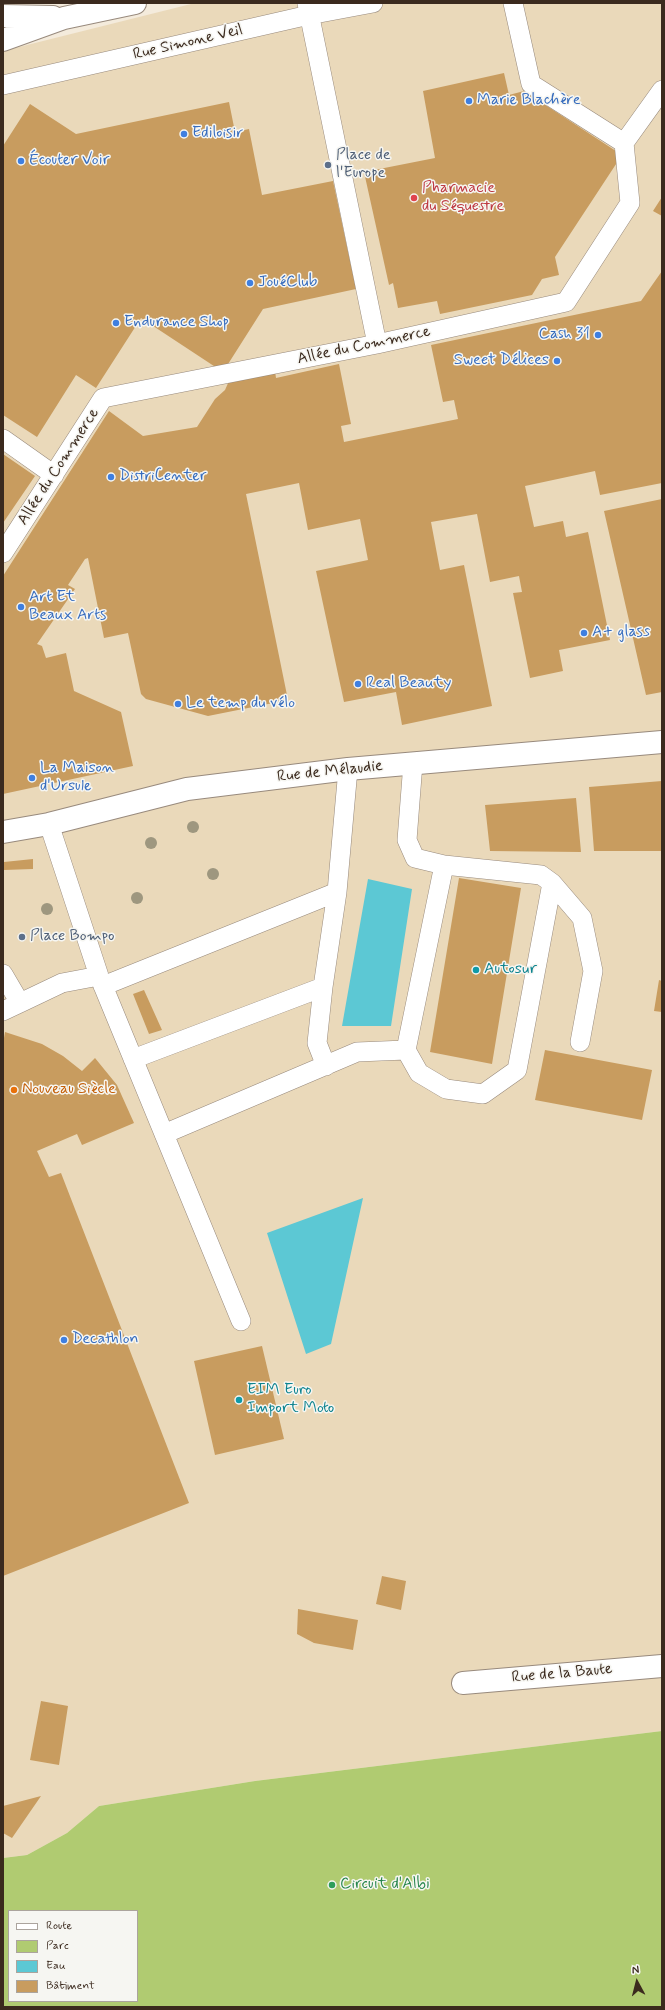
<!DOCTYPE html>
<meta charset="utf-8">
<style>
body{margin:0}
#map{position:relative;width:665px;height:2010px;overflow:hidden;background:#f4ebdc;font-family:Mynerve,sans-serif}
canvas{display:block}
.frame{position:absolute;inset:0;border:4px solid #3b2a1e;pointer-events:none}
.legend{position:absolute;left:8px;top:1910px;width:130px;height:92px;box-sizing:border-box;background:#f6f6f2;border:1px solid #aba49d;margin:0;padding:5px 7px;list-style:none;font-size:12px;color:#3b2a1e}
.legend li{display:flex;align-items:center;gap:8px;height:20px}
.legend b{width:20px;border:1px solid #aba49d}
.north{position:absolute;left:617px;top:1962px;width:40px;height:40px;-webkit-text-stroke:3px #f6f6f2;paint-order:stroke;rotate:353deg;font-size:11px;font-weight:700;line-height:16px;text-align:center;color:#3b2a1e}
.north::after{content:'';display:block;margin:auto;width:14px;height:18px;background:#3b2a1e;clip-path:polygon(50% 0,100% 100%,50% 72%,0 100%)}
</style>
<div id="map">
<canvas width="665" height="2010"></canvas>
<div class="frame"></div>
<ul class="legend">
<li><b style="height:5px;background:#fff"></b>Route</li>
<li><b style="height:11px;background:#b0cb71"></b>Parc</li>
<li><b style="height:11px;background:#5cc8d4"></b>Eau</li>
<li><b style="height:11px;background:#c89c5f"></b>Bâtiment</li>
</ul>
<div class="north">N</div>
</div>
<script>
const ctx = document.querySelector('canvas').getContext('2d');
ctx.lineJoin = 'round';
function paint(path, color) {
  ctx.fillStyle = color;
  ctx.fill(path, 'evenodd');
}
function trace(path, color, width, dash) {
  ctx.strokeStyle = color;
  ctx.lineWidth = width;
  ctx.lineCap = dash ? 'butt' : 'round';
  ctx.setLineDash(dash || []);
  ctx.stroke(path);
}
function label(font, color, halo, rows, align = 'center') {
  ctx.font = font + ' Mynerve,sans-serif';
  ctx.lineWidth = 3;
  ctx.setLineDash([]);
  ctx.textBaseline = 'middle';
  ctx.strokeStyle = halo;
  ctx.fillStyle = color;
  for (const [text, x, y, turn = 0] of rows) {
    ctx.save();
    ctx.translate(x, y);
    ctx.rotate((+turn || 0) * Math.PI / 180);
    ctx.textAlign = isNaN(turn) ? turn : align;
    if (halo) ctx.strokeText(text, 0, 0);
    ctx.fillText(text, 0, 0);
    ctx.restore();
  }
}
paint(new Path2D(`
 M195,3h467v1728l-407,50 -156,25 -32,27 -40,22 -24,3v-1807z`), '#ead9ba');
paint(new Path2D(`
 M662,1731v276h-659v-149l24,-3 40,-22 32,-27 156,-25zM9,1911h128v90h-128z`), '#b0cb71');
paint(new Path2D(`
 M368,879l44,10 -21,137h-49z
 M363,1198l-32,146 -25,10 -39,-121z`), '#5cc8d4');
paint(new Path2D(`
 M504,73l5,22 15,-4 98,64 -67,102 4,18 -17,4 -10,16 -92,19 -3,-13 -39,7 -5,-25 -4,2 -25,-113 71,-14 -12,-67z
 M229,102l6,30 14,-3 13,66 71,-14 23,108 -93,20 -40,63 -82,-54 -45,70 -20,-13 -39,62 -34,-22v-269l27,-42 46,30z
 M662,197v19l-9,-5z
 M662,271v212l-62,12 -5,-24 -70,15 9,41 29,-6 3,16 22,-5 22,108 -51,10 4,21 -33,7 -17,-85 9,-1 -3,-16 -29,6 -13,-68 -46,8 9,48 24,-5 28,141 -90,19 -6,-33 -52,10 -28,-131 52,-11 -8,-41 -52,11 -9,-47 -53,11 42,206 -80,16 -62,-17 -5,-5 -13,-61 -24,5 -16,-80 -3,1 -17,26 7,4 -38,55 5,2 4,12 20,-5 8,38 47,21 12,54 -130,28v-218l106,-165 34,25 54,-9 18,-28 10,-9 4,-9 46,-10 1,7 63,-14 12,60 -10,2 3,16 114,-23 -4,-19 -11,2 -12,-57 210,-44z
 M3,454l32,22 -32,47z
 M662,499v193l-16,3 -42,-184z
 M662,781v70h-68l-5,-64z
 M576,798l5,54 -91,-1 -5,-46z
 M33,859v10l-29,1v-8z
 M459,878l62,10 -29,176 -62,-12z
 M659,980l3,1v31l-8,-1z
 M144,990l18,40 -13,4 -16,-40z
 M5,1032l37,12 21,12 19,15 13,-13 22,27 17,38 -52,22 -5,-11 -40,17 12,26 12,-4 128,330 -186,73v-532z
 M545,1050l107,20 -10,50 -107,-20z
 M262,1346l22,93 -69,16 -21,-94z
 M382,1576l24,5 -5,29 -25,-6z
 M298,1609l60,11 -5,30 -39,-7 -17,-9z
 M41,1701l27,5 -9,59 -29,-5z
 M41,1796l-29,42 -9,-5v-27z`), '#c89c5f');
const service = new Path2D(`
 M307,3l70,341
 M513,3l18,81 93,59
 M3,85l306,-70 64,-12
 M3,439l51,36
 M3,553l100,-155 274,-54 189,-42 64,-99 -6,-60 38,-53
 M413,763l-6,77 8,18 29,7 97,10 11,8 -35,187 -34,24 -37,-5 -27,-16 -13,-23 38,-185
 M49,824l50,152 142,345
 M552,883l30,35 11,53 -13,71
 M3,974l17,29 42,-20 37,-7
 M103,986l234,-94
 M3,1011l17,-8
 M133,1059l190,-72
 M326,1066l-9,-23 6,-56 14,-95 11,-123
 M164,1134l193,-82 49,-2`);
const minor = new Path2D(`
 M3,832l46,-8 138,-35 161,-20 314,-27
 M463,1683l199,-17`);
const tertiary = new Path2D(`
 M3,16l50,1
 M3,40l61,-22 71,-15`);
trace(service, '#988a7d', 20);
trace(minor, '#988a7d', 24);
trace(tertiary, '#988a7d', 24);
trace(service, '#fff', 19);
trace(minor, '#fff', 22);
trace(tertiary, '#fff', 22);
ctx.fillStyle = '#9e977f';
for (const [x, y] of [
 [193,827],
 [151,843],
 [213,874],
 [137,898],
 [47,909]
]) {
  ctx.beginPath();
  ctx.arc(x, y, 6, 0, 2 * Math.PI);
  ctx.fill();
}
for (const [x, y, r, color] of [
 [469,101,4,"#3f7fe0"],
 [184,134,4,"#3f7fe0"],
 [21,161,4,"#3f7fe0"],
 [328,165,4,"#5c6f8a"],
 [414,198,4,"#e0444e"],
 [250,283,4,"#3f7fe0"],
 [116,323,4,"#3f7fe0"],
 [598,335,4,"#3f7fe0"],
 [557,361,4,"#3f7fe0"],
 [111,477,4,"#3f7fe0"],
 [21,607,4,"#3f7fe0"],
 [584,633,4,"#3f7fe0"],
 [358,684,4,"#3f7fe0"],
 [178,704,4,"#3f7fe0"],
 [32,778,4,"#3f7fe0"],
 [22,937,4,"#5c6f8a"],
 [476,970,4,"#0f9aa8"],
 [14,1090,4,"#e8710a"],
 [64,1340,4,"#3f7fe0"],
 [239,1400,4,"#0f9aa8"],
 [332,1885,4,"#2e9e5b"]
]) {
  const dot = new Path2D();
  dot.arc(x, y, r, 0, 2 * Math.PI);
  ctx.fillStyle = color;
  ctx.fill(dot);
  trace(dot, '#f6f6f2', 1.5);
}
label('16px', '#3b2a1e', '#f6f6f2', [
 ["Rue Simone Veil",188,43,-13],
 ["Allée du Commerce",364,346,-12],
 ["Allée du Commerce",59,467,-57],
 ["Rue de Mélaudie",330,772,-6],
 ["Rue de la Baute",562,1674,-5]
]);
label('16px', '#366cbe', '#f6f6f2', [
 ["Marie Blachère",477,101],
 ["Ediloisir",192,134],
 ["Écouter Voir",29,161],
 ["JouéClub",258,283],
 ["Endurance Shop",124,323],
 ["Cash 31",590,335,"right"],
 ["Sweet Délices",549,361,"right"],
 ["DistriCenter",119,477],
 ["Art Et",29,598],
 ["Beaux Arts",29,616],
 ["A+ glass",592,633],
 ["Real Beauty",366,684],
 ["Le temp du vélo",186,704],
 ["La Maison",40,769],
 ["d'Ursule",40,787],
 ["Decathlon",72,1340]
], 'left');
label('16px', '#4e5e75', '#f6f6f2', [
 ["Place de",336,156],
 ["l'Europe",336,174],
 ["Place Bompo",30,937]
], 'left');
label('16px', '#be3a42', '#f6f6f2', [
 ["Pharmacie",422,189],
 ["du Séquestre",422,207]
], 'left');
label('16px', '#0d838f', '#f6f6f2', [
 ["Autosur",484,970],
 ["EIM Euro",247,1391],
 ["Import Moto",247,1409]
], 'left');
label('16px', '#c56008', '#f6f6f2', [
 ["Nouveau Siècle",22,1090]
], 'left');
label('16px', '#27864d', '#f6f6f2', [
 ["Circuit d'Albi",340,1885]
], 'left');
</script>
